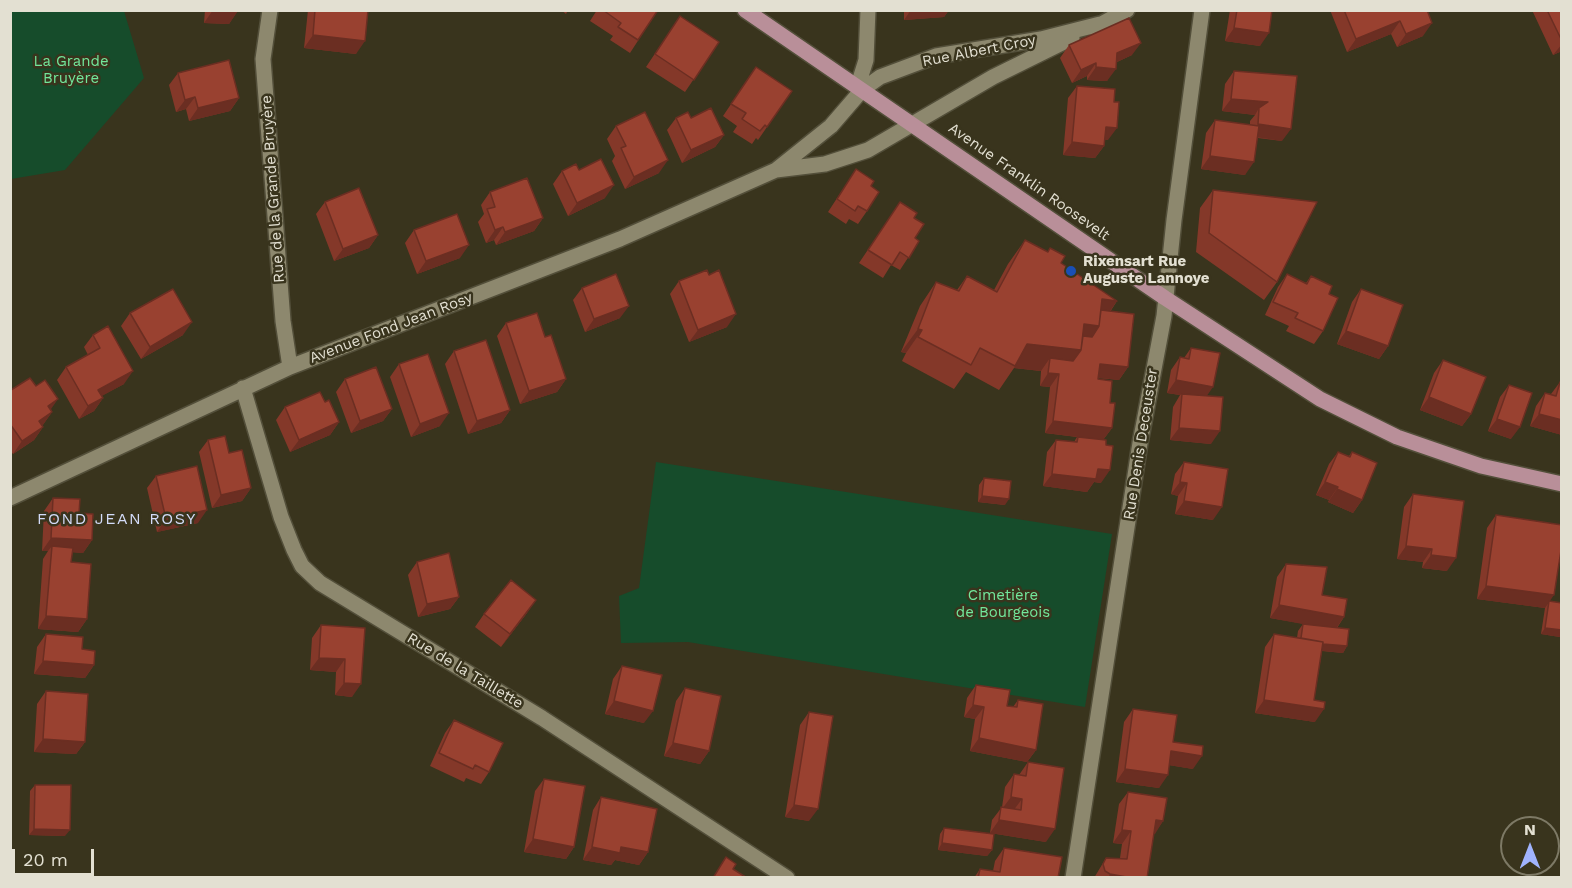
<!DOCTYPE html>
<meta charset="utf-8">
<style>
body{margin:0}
#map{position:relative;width:1572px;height:888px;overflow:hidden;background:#39341d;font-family:"Work Sans",sans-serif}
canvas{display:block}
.frame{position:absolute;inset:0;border:12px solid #e3e0d2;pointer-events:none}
.north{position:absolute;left:1500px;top:816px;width:60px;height:60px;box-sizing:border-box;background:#39341d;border:2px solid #7d7965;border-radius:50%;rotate:0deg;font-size:16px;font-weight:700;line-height:24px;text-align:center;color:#e3e0d2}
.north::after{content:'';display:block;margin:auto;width:21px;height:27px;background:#a0b3fd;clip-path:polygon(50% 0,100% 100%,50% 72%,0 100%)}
.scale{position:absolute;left:12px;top:849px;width:82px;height:27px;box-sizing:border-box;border:3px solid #e3e0d2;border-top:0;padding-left:8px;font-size:18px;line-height:21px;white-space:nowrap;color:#e3e0d2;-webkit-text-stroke:4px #39341d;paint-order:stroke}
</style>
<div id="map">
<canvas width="1572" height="888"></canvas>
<div class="frame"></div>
<div class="north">N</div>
<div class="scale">20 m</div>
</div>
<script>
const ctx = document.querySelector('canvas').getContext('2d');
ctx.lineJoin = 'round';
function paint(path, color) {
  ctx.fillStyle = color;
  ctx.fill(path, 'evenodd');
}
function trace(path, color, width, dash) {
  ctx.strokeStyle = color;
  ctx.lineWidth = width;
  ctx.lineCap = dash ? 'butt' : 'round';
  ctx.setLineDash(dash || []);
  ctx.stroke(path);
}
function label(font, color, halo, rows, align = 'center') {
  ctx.font = font + ' "Work Sans",sans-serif';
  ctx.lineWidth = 5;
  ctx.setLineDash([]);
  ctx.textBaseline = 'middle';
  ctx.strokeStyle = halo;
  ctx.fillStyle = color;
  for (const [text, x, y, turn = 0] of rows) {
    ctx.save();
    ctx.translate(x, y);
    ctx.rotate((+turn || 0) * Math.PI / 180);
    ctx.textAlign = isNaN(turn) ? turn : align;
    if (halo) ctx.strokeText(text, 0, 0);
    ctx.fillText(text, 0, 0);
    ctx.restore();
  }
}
paint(new Path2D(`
 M11,10l113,1 20,67 -79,92 -54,9z
 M656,462l456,72 -27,173 -397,-65 -67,1 -2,-47 20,-8z`), '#164c2b');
const minor = new Path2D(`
 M270,10l-7,49 20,262 7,46
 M1094,28l33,-18
 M862,90l-2,-11 6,-19 2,-50
 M776,170l49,-6 43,-14 125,-73 79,-39
 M243,388l38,129 13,33 8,16 18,17 222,135 245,160
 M10,498l280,-131 330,-128 156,-69 55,-44 31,-36 18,-13 56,-21 105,-17 59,-15
 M1073,878l67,-435 24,-127 10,-96 28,-210`);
const major = new Path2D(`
 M745,10l420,288 155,101 77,38 84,29 81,18`);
trace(minor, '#534f3a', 18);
trace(major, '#534f3a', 18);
trace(minor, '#8d886e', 15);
trace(major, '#b98f99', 15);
paint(new Path2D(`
 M205,10h33l-9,14 -25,-1z
 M308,10h60l-12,44 -52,-6z
 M561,10h7l-2,4z
 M597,10h61l-28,43 -20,-13 3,-4 -23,-15z
 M904,10h45l-5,7 -40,3z
 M1230,10h42l-12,36 -35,-5z
 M1330,10h97l-4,26 -26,11 -6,-13 -44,18z
 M1532,10h30v41l-9,4z
 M680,16l39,26 -34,50 -39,-25z
 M1069,45l63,10 -15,7 -10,19 -20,-1v-4l-15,7 -12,-25z
 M756,67l36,24 -34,49 -2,-2 -4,6 -19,-12 4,-6 -14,-10z
 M1234,71l48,70 -24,-3 -13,37 -44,-6 5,-36 9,-13 35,5v-4l5,-6 -33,-4 3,-27z
 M178,73l61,25 -9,13 -41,10 -3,-12 -10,3 -7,-27z
 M1077,86l31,54h-3l-1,6 -9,12 -32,-3 5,-57z
 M676,118h15l33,17 -9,12 -33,16 -15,-33z
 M616,126l43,47 -34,16 -13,-28 3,-5 -8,-17z
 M856,169l15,17 -4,25 -9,13 -9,-5 -3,5 -18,-12z
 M579,170l26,28 -37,18 -15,-32 9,-13z
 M1213,190l64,92 -13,18 -68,-48 4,-44z
 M490,192l53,26 -9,13 -38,14 -2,-5 -8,3 -8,-21 6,-8 -3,-9z
 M325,202l53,33 -9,13 -35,13 -18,-47z
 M900,202l14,16 1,20 4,3 -19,29 -9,-5 -8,13 -24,-15z
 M414,230l46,28 -43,16 -12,-31z
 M1025,240l22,12 3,-4 11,15 56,38 -7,11 18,55 -9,13 -21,-2 12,25 2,25 -9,12 -2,43 -7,-1 -7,10 -44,-6 4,-34 9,-12 18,2 3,-5 -32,-4 5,-46 -10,-1 1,-15 -27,-3 -15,22 -33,-18 -12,17 -52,-28 4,-8 -5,-1 19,-46 16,-24 21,8 10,-14 27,14 14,-26z
 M1287,274l19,9 5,-7 18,18 -6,37 -9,13 -28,-13 3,-5 -24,-11 13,-28z
 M679,281l48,46 -38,15 -19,-48z
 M582,288l38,30 -35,14 -12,-32z
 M1361,289l27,57 -9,13 -42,-15 15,-42z
 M130,313l53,22 -42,24 -20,-33z
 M506,323l39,14 21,42 -9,13 -37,12 -23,-68z
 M93,335l31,49 -23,12 2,2 -9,13 -15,8 -22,-39 9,-13 22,-12 -4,-8z
 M1191,348l16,48 4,48 -41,-4 3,-33 7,-12 -13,-2 4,-23 9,-13 4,1z
 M454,351l56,59 -9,13 -33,11 -23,-70z
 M1443,360l28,54 -9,12 -42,-16 14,-37z
 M399,364l41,62 -29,11 -21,-60z
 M345,379l47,30 -9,12 -32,12 -15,-41z
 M1560,382l2,1v52l-32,-9 6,-20 9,-13 6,1z
 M1509,385l2,54 -23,-8 12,-34z
 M10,389l1,1 40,19 1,3 -10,14 1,1 -9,13 -21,14 -3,-4z
 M325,402l14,20 -9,13 -40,17 -14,-32 9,-13z
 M208,440l43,48 -9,13 -30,7 -13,-56z
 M1338,452l11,4 3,-4 10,48 -9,13 -25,-11 1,-2 -13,-5 13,-31z
 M1184,462l29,58 -38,-6 3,-18 -7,-2 4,-20z
 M156,476l42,47 -41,9 -10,-44z
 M984,478l21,27 -27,-3 1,-17z
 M1413,494l34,77 -25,-3 1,-6 -26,-3 7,-52z
 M53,498l26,15 13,27 -9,13 -11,-1 -1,10 16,57 -9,13 -40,-3 5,-70 5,-8h-6l2,-40z
 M1496,515l53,86 13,2v32l-2,2 -19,-3 4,-26 -68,-9 10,-71z
 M417,562l42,35 -9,12 -32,8 -10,-42z
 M1286,564l36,31 22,22 -7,11 10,18 -4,7 -21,-2 -8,49 1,22 -60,-9 10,-66 9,-13 23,4 1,-7 5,-7h2l-35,-6 7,-41z
 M527,613l-26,34 -26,-20 9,-13z
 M321,625l44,3 -13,69 -17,-2 1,-23 -26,-2 2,-32z
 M46,634l36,15 12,16 -9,13 -51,-4 3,-27z
 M622,666l22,57 -39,-9 8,-35z
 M976,685l31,21 6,1 5,-7 18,50 -9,12 -57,-11 5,-32 -11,-2 3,-19z
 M685,688l24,63 -9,13 -36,-8 12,-55z
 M46,691l39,51 -9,12 -42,-2 3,-48z
 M1133,709l40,33 20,27 -24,-4 -10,23 -43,-6 8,-60z
 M809,712v109l-24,-4 15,-92z
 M454,720l35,52 -8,12 -15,-6 -2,4 -34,-16 15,-33z
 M1028,762l18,80 -56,-9 2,-13 10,-13 3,-20 9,-13 5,1z
 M544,779l30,68 -8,12 -42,-7 11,-61z
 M35,785l30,51 -36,-1 1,-44z
 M1128,792l35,29 -9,13 -7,44h-53l12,-20h14l2,-14 -9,-1 6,-39z
 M601,797l47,55 -9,13 -24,-5 -4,5 -28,-5 10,-50z
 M944,828l48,22 -5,6 -49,-6 2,-16z
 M1004,848l54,30h-84l6,-9 13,2 2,-10z`), '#843829');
paint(new Path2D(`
 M213,10h12l13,1 -9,13 -25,-1z
 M911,10h38l-5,7 -40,3z
 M1400,21l-9,13 -44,18 9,-13z
 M1432,23l-9,13 -26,11 9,-13z
 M1234,28l35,5 -9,13 -35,-5z
 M313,35l52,6 -9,13 -52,-6z
 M1141,43l-9,12 -24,11 9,-13z
 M1562,44v7l-9,4z
 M1096,63l-9,13 -15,7 9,-13z
 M1096,67l20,2 -9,12 -20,-1z
 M195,97l-9,12 -10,3 9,-12z
 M239,98l-9,13 -41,10 9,-13z
 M1231,99l37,3 -9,6 -4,7 -33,-4z
 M1258,124l33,5 -9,12 -33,-5z
 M1106,127l11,1 -9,12h-11z
 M724,135l-9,12 -33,16 9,-13z
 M1072,142l32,4 -9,12 -32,-3z
 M1210,156l44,6 -9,13 -44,-6z
 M668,160l-9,13 -34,16 9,-12z
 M614,185l-9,13 -37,18 9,-13z
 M543,218l-9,13 -38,14 9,-13z
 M503,227l-9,13 -8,3 9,-13z
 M378,235l-9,13 -35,13 9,-12z
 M469,245l-9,13 -43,16 9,-13z
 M1102,299l15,2 -16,23 -8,-1z
 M629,306l-9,12 -35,14 9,-13z
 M736,314l-9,13 -38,15 9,-12z
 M192,322l-9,13 -42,24 9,-12z
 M1084,324l15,2 -16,23h-8z
 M918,329l4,1 -16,23 -5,-1z
 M1346,331l42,15 -9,13 -42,-15z
 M1027,344l54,6 -16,24 -15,-16 -9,13 -27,-3z
 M1100,364l28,3 -9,13 -28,-3z
 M133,371l-9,13 -35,19 9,-13z
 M1048,373l11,1 -9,13 -10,-1z
 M566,379l-9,13 -37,12 9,-13z
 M1176,380l37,7 -9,13 -22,-6 -2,1 -13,-2z
 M1429,397l42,17 -9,12 -42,-16z
 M103,398l-9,13 -15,8 9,-13z
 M58,399l-9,13 -1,-6z
 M392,409l-9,12 -32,12 9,-12z
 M510,410l-9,13 -33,11 9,-13z
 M52,412l-9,13 -13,8 9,-12z
 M449,413l-9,13 -29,11 9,-13z
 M1539,414l23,6v15l-32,-9z
 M1497,419l23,8 -9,12 -23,-8z
 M1053,421l59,7 -9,12 -58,-7z
 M339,422l-9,13 -40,17 9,-12z
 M43,427l-9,13 -21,14 9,-13z
 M1179,428l41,3 -9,13 -41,-4z
 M1098,469l12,1 -9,13 -7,-1 -7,10 -44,-6 9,-12z
 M1180,482l7,1 -9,13 -7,-2z
 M1325,482l13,5 -9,13 -13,-5z
 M251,488l-9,13 -30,7 9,-13z
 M1337,489l25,11 -9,13 -25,-11z
 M982,496l27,3 -4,6 -27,-3z
 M1184,501l38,6 -9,13 -38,-6z
 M207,510l-9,13 -41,9 9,-13z
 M51,538l41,2 -9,13 -32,-2 1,-5 -4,5h-6z
 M1406,546l26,3 -9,13 -26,-3z
 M1431,555l25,3 -9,13 -25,-3z
 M1486,586l68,9 -9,13 -68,-9z
 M459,597l-9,12 -32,8 9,-13z
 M536,600l-9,13 -26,34 9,-13z
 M1279,605l65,12 -9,13 -65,-12z
 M46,616l41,3 -9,13 -40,-3z
 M1545,628l17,2v5l-2,2 -19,-3z
 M1301,642l46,4 -4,7 -47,-5z
 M319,658l26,1 -9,13 -26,-2z
 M43,661l51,4 -9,13 -51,-4z
 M344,683l17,1 -9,13 -17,-2z
 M1264,700l60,9 -9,13 -60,-9z
 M614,701l39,10 -9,12 -39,-9z
 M973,705l11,2 -9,12 -11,-2z
 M979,738l57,12 -9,12 -57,-11z
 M43,739l42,3 -9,12 -42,-2z
 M673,743l36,8 -9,13 -36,-8z
 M1171,751l31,5 -9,13 -31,-5z
 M1125,769l43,6 -9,13 -43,-6z
 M1011,797l11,2 -9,12 -11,-2z
 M794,805l24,4 -9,12 -24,-4z
 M999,820l56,9 -9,13 -56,-9z
 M1156,820l7,1 -8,13 -8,-1z
 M34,829l36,1 -5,6 -36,-1z
 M1122,830l9,1 -9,13 -9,-1z
 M533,839l41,8 -8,12 -42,-7z
 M942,843l50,7 -5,6 -49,-6z
 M592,847h29l27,5 -9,13 -24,-5 -4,5 -28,-5z
 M1110,874l22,4h-24z`), '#6b2e22');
const building = new Path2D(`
 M315,10h53l-3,31 -52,-6z
 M603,10h55l-20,30 -20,-13 3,-4z
 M1237,10h35l-3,23 -35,-5z
 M1344,10h83l5,13 -26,11 -6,-13 -44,18z
 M1547,10h15v31z
 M680,16l39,26 -25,38 -39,-26z
 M1129,18l12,25 -24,10 -1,16 -20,-2v-4l-15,7 -12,-25z
 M229,60l10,38 -41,10 -3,-11 -10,3 -7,-27z
 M756,67l36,24 -25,36 -2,-2 -5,6 -18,-12 4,-6 -15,-9z
 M1234,71l63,5 -6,53 -33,-5 1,-16 9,-6 -37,-3z
 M1077,86l38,3 -1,13h5l-2,26 -11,-1 -2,19 -32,-4z
 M711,108l13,27 -33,15 -15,-32 12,-6 3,6z
 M645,112l23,48 -34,17 -13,-29 5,-2 -10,-20z
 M1215,120l44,6 -5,36 -44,-6z
 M601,159l13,26 -37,18 -15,-32 14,-7 3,6z
 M856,169l18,12 -3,5 8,6 -12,19 -9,-5 -3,5 -18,-12z
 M527,178l16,40 -38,14 -2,-5 -8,3 -8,-21 8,-2 -5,-15z
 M359,188l19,47 -35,14 -18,-47z
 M1213,190l104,12 -40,80 -68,-49z
 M900,202l17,11 -3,5 10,6 -9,14 4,3 -10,17 -9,-6 -8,13 -24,-15z
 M457,214l12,31 -43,16 -12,-31z
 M1025,240l23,12 2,-4 15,8 -4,7 56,38 -15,-2 -3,27 -15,-2 -3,26 -54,-6 -12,22 -35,-18 -9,17 -53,-28 4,-7 -4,-1 18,-47 23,9 8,-15 30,16z
 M707,270l2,5 10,-5 17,44 -38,16 -19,-49z
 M616,274l13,32 -35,13 -12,-31z
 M1287,274l20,10 4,-8 21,10 -3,8 9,4 -15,33 -28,-13 3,-5 -25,-11z
 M173,289l19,33 -42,25 -20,-34z
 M1361,289l42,16 -15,41 -42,-15z
 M1101,310l33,4 -6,53 -28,-3 -2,15 14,2 -2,22h5l-3,25 -59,-7 6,-47 -11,-1 2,-15 23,3 8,-11 2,-14 9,1 7,-11z
 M537,313l8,24 6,-2 15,44 -37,12 -23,-68z
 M108,326l25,45 -35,19 5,8 -15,8 -22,-39 34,-19 -7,-13z
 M486,340l24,70 -33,11 -23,-70z
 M1191,348l29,5 -7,34 -37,-7 4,-23 9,2z
 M428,354l21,59 -29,11 -21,-60z
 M1443,360l43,17 -15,37 -42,-17z
 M376,367l16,42 -32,12 -15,-42z
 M30,378l6,8 9,-6 13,19 -10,7 4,6 -13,9 4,6 -21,14 -12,-17v-35l1,1z
 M1560,382l2,1v37l-23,-6 6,-21 11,3z
 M1509,385l23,8 -12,34 -23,-8z
 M320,392l5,10 4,-2 10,22 -40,18 -14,-33z
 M1182,394l41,3 -3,34 -41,-3z
 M225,436l4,17 13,-3 9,38 -30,7 -13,-55z
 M1078,437l28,3v5l7,1 -3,24 -12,-1 -2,10 -44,-5 4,-34 21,2z
 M1338,452l12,5 2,-5 25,11 -15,37 -25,-11 1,-2 -13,-5z
 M1184,462l44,7 -6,38 -38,-6 3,-18 -7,-1z
 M197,466l10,44 -41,9 -10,-43z
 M984,478l27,3 -2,18 -27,-3z
 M1413,494l51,7 -8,57 -25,-3 1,-6 -26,-3z
 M53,498l27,1 -1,14 14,1 -1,26 -41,-2z
 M1496,515l66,10v19l-8,51 -68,-9z
 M52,546l21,2 -2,14 20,2 -4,55 -41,-3z
 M449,553l10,44 -32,7 -10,-42z
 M1286,564l41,3 -5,28 25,4 -3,18 -65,-12z
 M511,580l25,20 -26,34 -26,-20z
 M1549,601l13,2v27l-17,-2z
 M1303,624l46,5 -2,17 -24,-2v-2l-22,-4z
 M321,625l44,3 -4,56 -17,-1 1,-24 -26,-1z
 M46,634l37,3 -1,12 13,2 -1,14 -51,-4z
 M1274,634l49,8 -9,58 11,2 -1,7 -60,-9z
 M622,666l40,9 -9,36 -39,-10z
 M976,685l34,5 -3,16 10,1 1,-7 25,4 -7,46 -57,-12 5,-31 -11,-2z
 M685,688l36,8 -12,55 -36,-8z
 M46,691l42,3 -3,48 -42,-3z
 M1133,709l44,6 -4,27 30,4 -1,10 -31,-5 -3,24 -43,-6z
 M809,712l24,4 -15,93 -24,-4z
 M454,720l49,23 -14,29 -14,-7 -2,4 -34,-16z
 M1028,762l36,6 -9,61 -56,-9 2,-13 20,3 1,-11 -11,-2 3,-23 12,2z
 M544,779l41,7 -11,61 -41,-8z
 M35,785h36l-1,45 -36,-1z
 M1128,792l39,6 -4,23 -7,-1 -9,58h-15l-22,-4 -5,-3 -2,-7 3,-6 21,1 4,-28 -9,-1z
 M601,797l56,12 -9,43 -27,-5 -1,6 -28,-6z
 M944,828l50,6 -2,16 -50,-7z
 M1004,848l58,9 -4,21h-80l2,-9 20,3z
 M726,857l10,7 -3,5 14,9h-34z`);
paint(building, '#994130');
trace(building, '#6b2e22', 1.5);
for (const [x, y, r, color] of [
 [1071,271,6,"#1a4fb4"]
]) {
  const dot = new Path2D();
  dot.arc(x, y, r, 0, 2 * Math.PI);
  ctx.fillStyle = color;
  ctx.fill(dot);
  trace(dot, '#39341d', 2);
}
label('15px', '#e3e0d2', '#39341d', [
 ["Rue Albert Croy",979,51,-11],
 ["Avenue Franklin Roosevelt",1029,182,35],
 ["Rue de la Grande Bruyère",273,189,-94],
 ["Avenue Fond Jean Rosy",391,328,-21],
 ["Rue Denis Deceuster",1141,444,-81],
 ["Rue de la Taillette",465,671,31]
]);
label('15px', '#72e79b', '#39341d', [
 ["La Grande",71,62],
 ["Bruyère",71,79],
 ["Cimetière",1003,596],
 ["de Bourgeois",1003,613]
]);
label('bold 15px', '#e3e0d2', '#39341d', [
 ["Rixensart Rue",1083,262],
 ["Auguste Lannoye",1083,279]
], 'left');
ctx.letterSpacing = '1.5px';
label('16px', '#d3dbf8', '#39341d', [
 ["FOND JEAN ROSY",117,519]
]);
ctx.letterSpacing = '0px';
</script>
